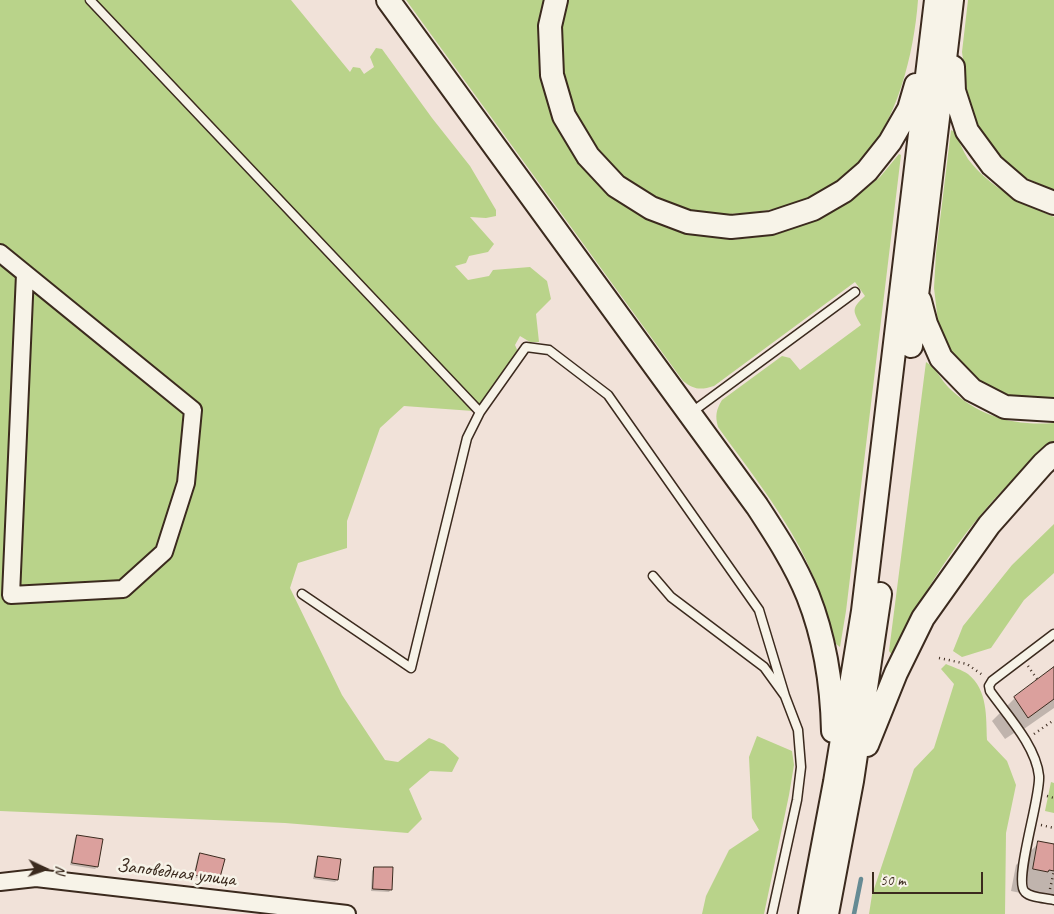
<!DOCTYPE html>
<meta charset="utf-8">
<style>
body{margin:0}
#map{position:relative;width:1054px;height:914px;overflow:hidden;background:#f1e2d9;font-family:Caveat,sans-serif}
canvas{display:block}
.north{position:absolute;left:20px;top:844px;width:50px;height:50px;-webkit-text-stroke:4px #f7f3e8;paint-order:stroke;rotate:93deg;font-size:14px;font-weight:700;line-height:20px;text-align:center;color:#3b2a1e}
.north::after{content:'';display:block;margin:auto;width:18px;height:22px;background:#3b2a1e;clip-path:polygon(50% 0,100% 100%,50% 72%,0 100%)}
.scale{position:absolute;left:872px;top:872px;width:111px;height:22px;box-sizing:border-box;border:2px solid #3b2a1e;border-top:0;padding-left:6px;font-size:15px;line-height:18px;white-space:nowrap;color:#3b2a1e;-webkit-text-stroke:4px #f7f3e8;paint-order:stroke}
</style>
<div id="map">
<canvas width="1054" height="914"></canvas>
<div class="north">N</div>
<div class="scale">50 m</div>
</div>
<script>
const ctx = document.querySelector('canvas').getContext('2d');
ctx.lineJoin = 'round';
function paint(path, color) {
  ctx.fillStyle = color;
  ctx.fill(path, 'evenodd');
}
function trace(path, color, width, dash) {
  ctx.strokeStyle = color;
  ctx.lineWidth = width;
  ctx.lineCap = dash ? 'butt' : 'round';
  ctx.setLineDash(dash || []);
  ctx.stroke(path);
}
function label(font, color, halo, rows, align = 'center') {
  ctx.font = font + ' Caveat,sans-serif';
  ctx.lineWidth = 5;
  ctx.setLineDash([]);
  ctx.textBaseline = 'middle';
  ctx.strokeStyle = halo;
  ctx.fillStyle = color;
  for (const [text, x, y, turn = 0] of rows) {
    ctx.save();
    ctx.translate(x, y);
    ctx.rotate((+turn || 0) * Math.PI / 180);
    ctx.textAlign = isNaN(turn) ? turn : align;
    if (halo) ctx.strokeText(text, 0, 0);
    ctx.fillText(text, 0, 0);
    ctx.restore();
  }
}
paint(new Path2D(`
 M0,0h291l59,72 3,-5 7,1 4,6 10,-7 -4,-10 6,-9 6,1 50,69 38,48 26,44v6l-10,2 -16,-1 24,27 -6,8 -19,4 -3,7 -11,3 13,14 21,-4 4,-6 37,-3 17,14 4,18 -15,15 3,28h-9l-10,-6 -5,9 4,9 -4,8 -10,5 -2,19 -30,25 -69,-5 -24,22 -33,93v27l-49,15 -8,25 52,107 43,65 13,2 31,-24 15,6 15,14 -7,14 -22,-1 -21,18 13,30 -14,14 -123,-10 -285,-12z
 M406,0h138l-6,24 3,55 12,43 28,43 28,30 39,24 38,14 46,7 43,-5 44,-16 32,-18 29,-24 19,-23 2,1 -55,456 -6,36 -4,-3c-10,-33 -20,-66 -36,-96 -23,-43 -54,-82 -82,-121 -3,-11 -2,-17 4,-27l60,-44 8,2 10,12 61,-45c-9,-15 -9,-17 4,-29l-10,-14 -141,104c-13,4 -20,4 -31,-5z
 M566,0h352c-4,54 -21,124 -60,164 -28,27 -66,44 -104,48 -21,2 -44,4 -64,-1 -35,-8 -69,-30 -91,-58 -7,-7 -11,-17 -16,-26 -7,-13 -21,-41 -22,-56 -2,-24 0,-48 5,-71z
 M968,0h86v190l-26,-11 -26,-18 -24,-34 -11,-37 -5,-38z
 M951,130l4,2c4,9 8,19 13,27 22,29 54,44 86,58v183l-45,-1 -30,-14 -27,-31 -14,-32 -4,-34 2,-35z
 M926,362c10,6 15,18 23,26 30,29 65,38 105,35v19c-10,7 -19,17 -28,25 -58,54 -99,117 -134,188l-3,-4z
 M1054,524v49l-30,27 -33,48 -29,9 -9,-6 10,-25 49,-61z
 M946,664c7,3 16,6 22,10 20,16 18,43 19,66l20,21 9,24 -10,48 -1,81h-136l3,-19 42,-126 20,-21 20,-64 -13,-15z
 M757,736l35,15 2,14 -5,30 -25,119h-62l4,-18 23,-46 30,-20 -7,-12 -3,-61z
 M1051,782l3,1v30l-9,-2z`), '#b9d38a');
paint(new Path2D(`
 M1054,666v42l-33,23 -1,-2 -15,10 -13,-18 23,-23z
 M77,836l20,31 -2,2 -25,-4 5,-27z
 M1039,843l13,2 2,-2v57l-43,-9 5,-26z
 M200,854l18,26 -2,3 -23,-6 5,-21z
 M318,857l19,23 -2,2 -22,-3 3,-19z
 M374,868l17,21 -2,3 -18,-1 1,-20z`), '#0003');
trace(new Path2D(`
 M854,914l7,-35`), '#668b94', 4.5);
const building = new Path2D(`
 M1054,667v32l-26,19 -14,-21z
 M77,835l26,4 -5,28 -26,-4z
 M1038,841l16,3v27l-5,-1 -1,2 -15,-3z
 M200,853l25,6 -6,22 -24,-6z
 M318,856l23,3 -3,21 -23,-3z
 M374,867h19l-1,23 -19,-1z`);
paint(building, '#dba09d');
trace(building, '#3b2a1e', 1);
const lane = new Path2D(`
 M90,0l390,412
 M692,412l163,-120
 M653,576l18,21 93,70 21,29 13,34 3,37 -4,33 -25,114
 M302,594l109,74 56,-230 13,-26 46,-65 23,3 59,45 151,215 26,86
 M1054,634l-62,47 -3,5 1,5c17,24 46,55 49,85 2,21 -26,105 -14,116 6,6 21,6 29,8`);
const street = new Path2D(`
 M0,253l193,157 -7,73 -22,69 -41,37 -112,6 14,-321
 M0,882l36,-4 311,36`);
const secondary = new Path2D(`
 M388,0l369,506c19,29 38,58 51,90 17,43 24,89 25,135
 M556,0l-6,26 2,49 12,41 24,40 28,30 35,22 37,14 43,5 40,-4 42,-14 31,-18 23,-20 23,-29 19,-33 7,-24
 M953,67l1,24 13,40 25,34 29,25 33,13
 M920,301l6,23 15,34 31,32 33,17 49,3
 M911,346l41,-346
 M867,745l29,-72 27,-55 66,-93 54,-61 11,-10
 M810,914l25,-132 28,-171 73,-611
 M827,914l25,-133 28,-187`);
trace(lane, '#3b2a1e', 11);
trace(street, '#3b2a1e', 20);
trace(secondary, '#3b2a1e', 26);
trace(new Path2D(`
 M939,658l28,6 17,12
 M1028,666l9,13
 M1034,734l20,-14
 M1047,796l7,2
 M1041,825l13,3
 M1050,889l4,-18`), '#3b2a1e', 2.5, [1, 4]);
trace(lane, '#f7f3e8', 8);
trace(street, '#f7f3e8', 16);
trace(secondary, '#f7f3e8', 22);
label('20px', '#3b2a1e', '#f7f3e8', [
 ["Заповедная улица",176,873,7]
]);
</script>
